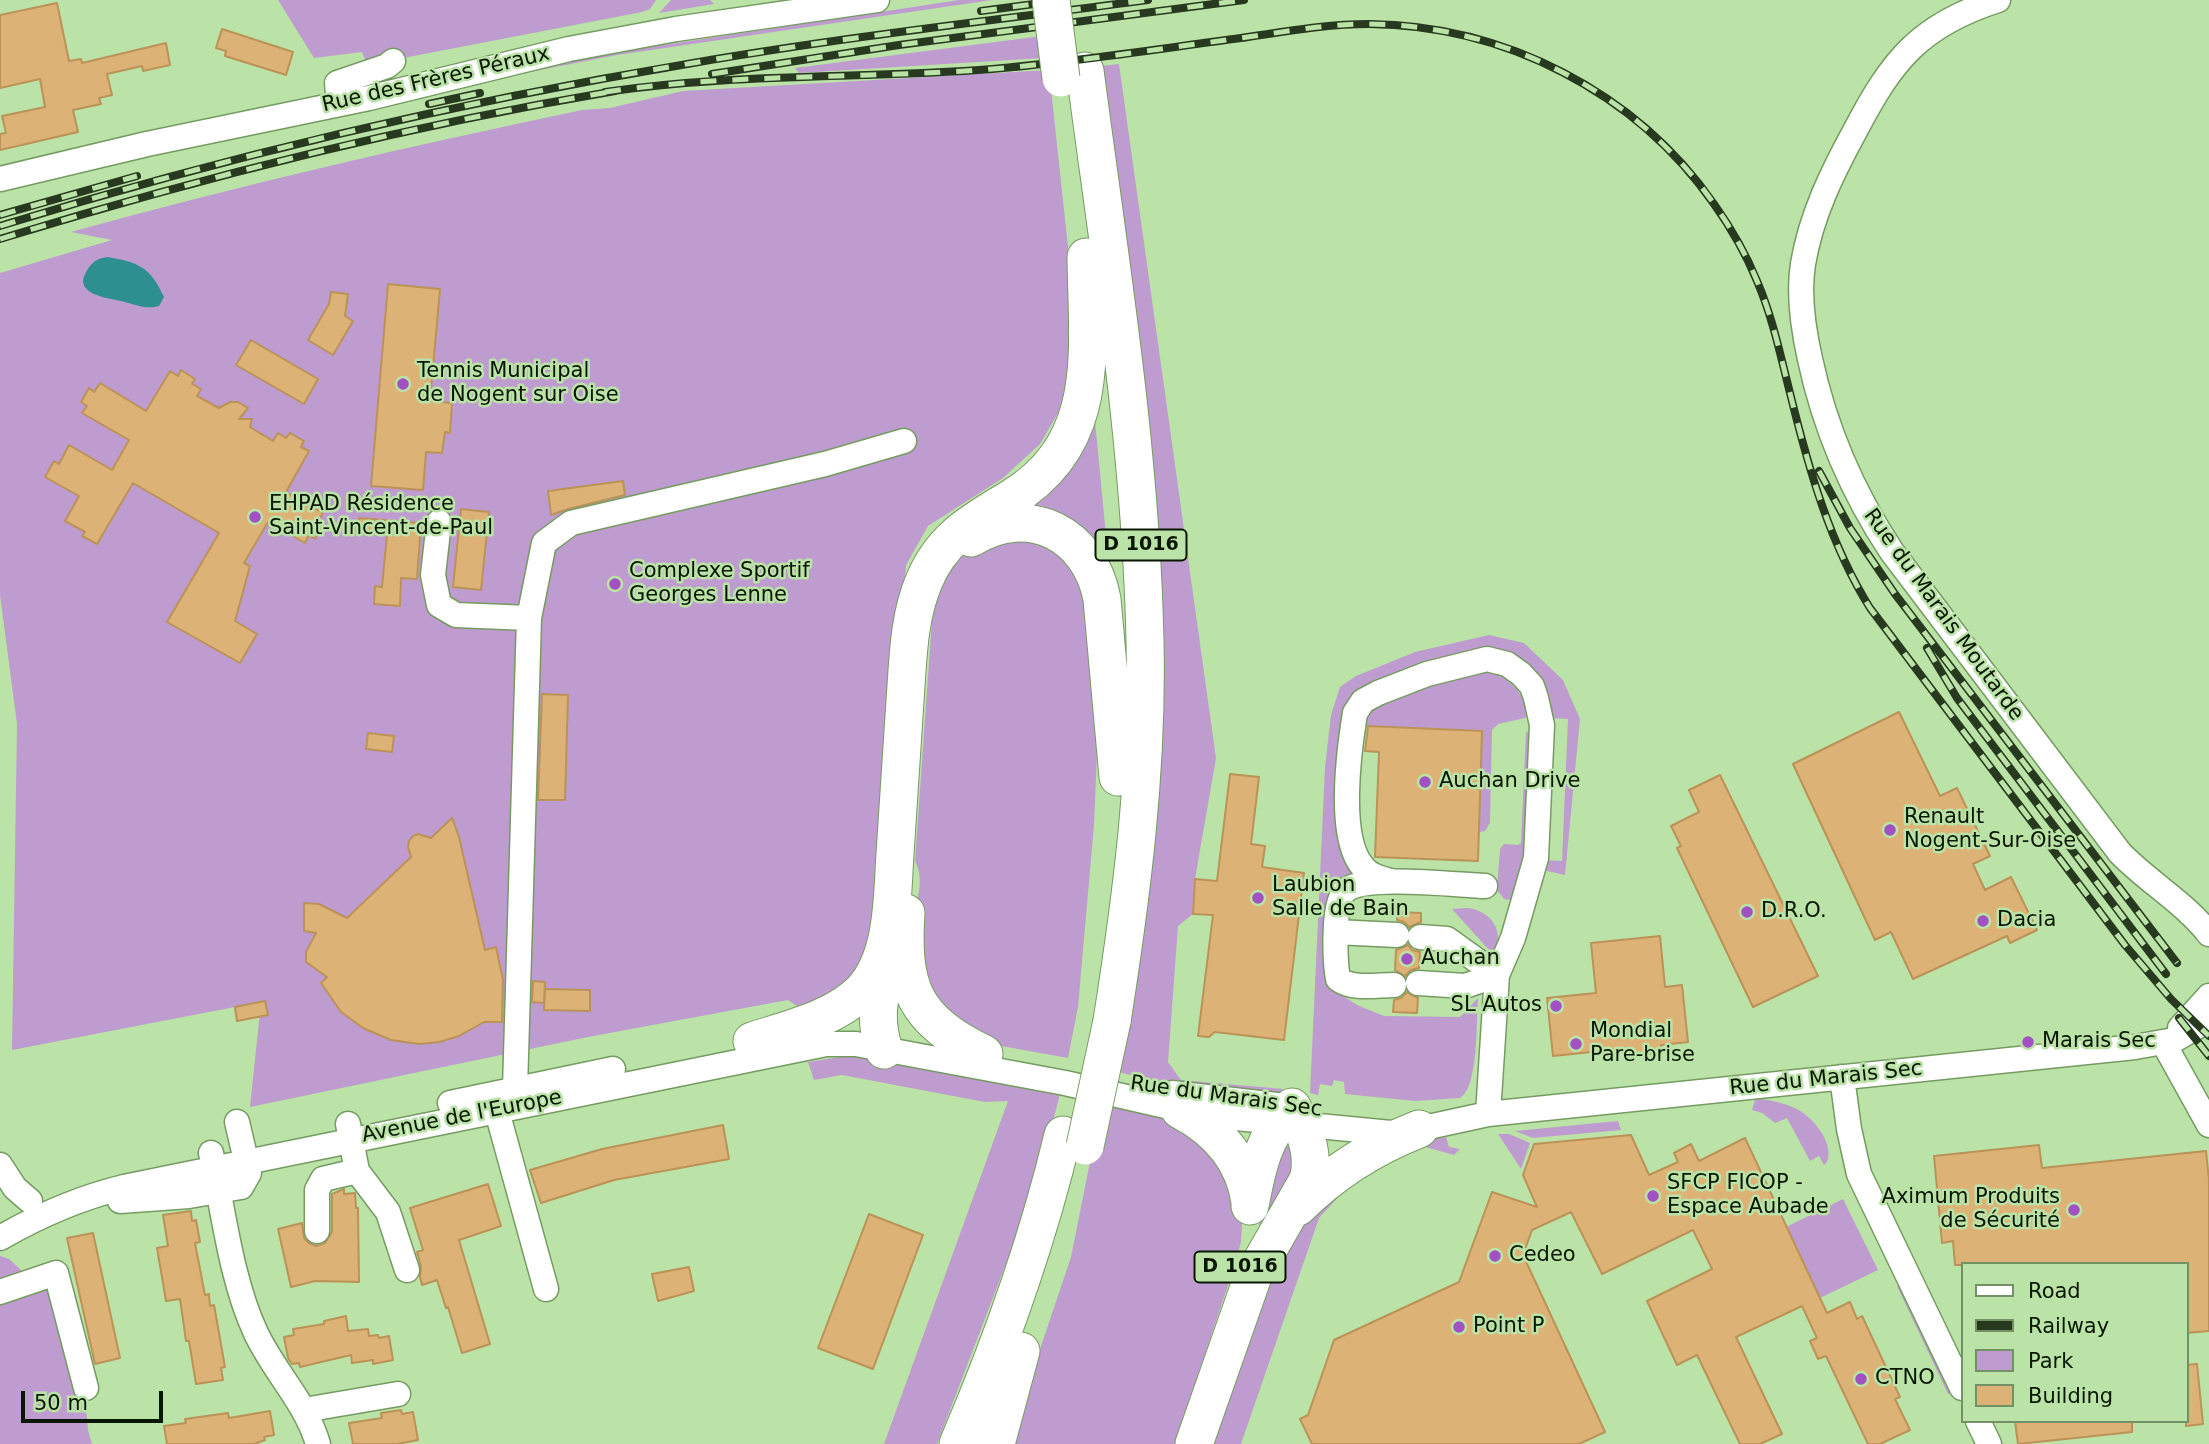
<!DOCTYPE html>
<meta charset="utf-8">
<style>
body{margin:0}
#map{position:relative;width:2209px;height:1444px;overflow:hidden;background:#bbe3a7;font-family:"DejaVu Sans",sans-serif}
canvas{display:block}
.legend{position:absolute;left:1961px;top:1262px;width:228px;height:161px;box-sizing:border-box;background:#bbe3a7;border:2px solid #739165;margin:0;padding:9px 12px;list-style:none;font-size:21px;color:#081602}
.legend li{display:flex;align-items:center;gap:14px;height:35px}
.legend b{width:35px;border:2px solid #739165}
.scale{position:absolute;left:21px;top:1391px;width:142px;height:32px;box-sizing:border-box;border:4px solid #081602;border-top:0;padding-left:9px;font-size:21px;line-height:24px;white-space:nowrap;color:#081602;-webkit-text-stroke:5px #bbe3a7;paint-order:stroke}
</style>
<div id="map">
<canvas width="2209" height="1444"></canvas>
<ul class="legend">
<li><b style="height:9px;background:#fff"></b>Road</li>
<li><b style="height:9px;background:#27391e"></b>Railway</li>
<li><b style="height:19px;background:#bf9ccf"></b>Park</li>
<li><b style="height:19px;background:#ddb276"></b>Building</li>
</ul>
<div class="scale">50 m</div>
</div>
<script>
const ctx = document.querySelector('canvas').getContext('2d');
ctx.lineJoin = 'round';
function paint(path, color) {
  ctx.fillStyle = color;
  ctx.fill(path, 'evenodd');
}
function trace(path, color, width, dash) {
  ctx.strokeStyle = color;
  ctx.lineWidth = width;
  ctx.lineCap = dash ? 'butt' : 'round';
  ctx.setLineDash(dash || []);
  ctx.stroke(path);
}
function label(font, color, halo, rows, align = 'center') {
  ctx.font = font + ' "DejaVu Sans",sans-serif';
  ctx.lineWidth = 5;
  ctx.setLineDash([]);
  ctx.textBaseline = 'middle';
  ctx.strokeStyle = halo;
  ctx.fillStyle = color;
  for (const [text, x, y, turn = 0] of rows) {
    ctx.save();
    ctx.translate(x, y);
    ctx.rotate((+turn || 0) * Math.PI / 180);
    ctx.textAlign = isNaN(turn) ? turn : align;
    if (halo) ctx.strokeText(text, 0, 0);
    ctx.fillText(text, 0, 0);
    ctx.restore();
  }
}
paint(new Path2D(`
 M278,0h378l-6,9 -8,3 -275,53 -5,-13 -48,6z
 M671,0h39l4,4 -55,9z
 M959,0h33l-375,55 -149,29 97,-24z
 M1042,36l1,22 -244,15 -4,-5z
 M1119,64l97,694 -21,121 -2,35 -15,12 -10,136 13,18 102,9 -6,11 -84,-9 -78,-20 45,-321 -10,-325 -56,-358z
 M1049,70l25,233 2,53 -18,57 -18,31 -37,34 -75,48 -22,39 -25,345 -15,64 -56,41 -22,-15 -200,37 -338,70 11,-105 -249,48 5,-326 -17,-129v-322l112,-33 -41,-8c169,-47 339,-86 511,-122l28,-2 73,-17z
 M1094,410l15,157 -113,-53z
 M1017,530l66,36 16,140 -5,119 -16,182 -10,51 -78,-14 -57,-35c-4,-17 -22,-71 -21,-85 3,-21 14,-42 3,-63l17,-241c4,-25 11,-52 32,-70 10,-9 39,-15 53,-20z
 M1489,635l35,8 39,37 17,39 -15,156 -18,-4 -4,-11 19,1 6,-142 -18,-1 -30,-56 -160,33 -2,180 -32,35 -1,68 6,10 26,17 27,11 76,1 18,-19c-2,23 1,89 -18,100l-45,3 -70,-7 -1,-12 -10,-2 -2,6 -12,-2 -2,11 -8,-2 15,-326 6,-52 9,-28 16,-11 59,-24z
 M1485,668c21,9 37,21 44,44l-4,6 -27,6 -6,6 -2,93 -5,8 -6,1 3,-101 -119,-5 4,-12 21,-19z
 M1530,731l-2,122 -14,43 -4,4 -6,-1 -7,-9 3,-41 4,-5 14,1 3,-2 5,-111z
 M1467,908c23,2 38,22 28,45l-5,-2 -38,-42z
 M859,1054l202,36 -23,90 -101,264h-53l124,-343 -23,1 -143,-27 -28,5 -6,-18z
 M1103,1097l94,31 46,81 -2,33 -6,22 -60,180h-172l30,-74 38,-113z
 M1762,1099c11,2 22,4 33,9 17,8 40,35 32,54l-3,3 -5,-9 -9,5 -23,-43 -12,5 -13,-10 -10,-3 3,-10z
 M1618,1121l3,9 -88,8 -18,-7z
 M1509,1134l21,9 -9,26 -23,-35z
 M1446,1137l3,10 11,2 -6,6 -32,-9 -75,34 -4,12 -24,26 -78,226h-37l56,-156 19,-43 15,-26 33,-32 53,-34 44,-14z
 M1291,1141l10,17 -41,71 -2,-13 21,-73z
 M1843,1199l35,71 -58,28 -34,-71z
 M0,1256l9,3 15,14h32l27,103 5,54 4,14h-92z
 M1897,1286h3l53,106 -5,2z`), '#bf9ccf');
paint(new Path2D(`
 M107,257c32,5 43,10 57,40l-5,9c-13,4 -25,-2 -38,-5 -14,-3 -48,-7 -35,-29 6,-10 10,-13 21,-15z`), '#2d8f8f');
const building = new Path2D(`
 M57,3l12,58 12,-2 1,4 84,-20 4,22 -27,6 -1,-5 -35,8 5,21 -13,3 2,6 -28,6 5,22 -78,18v-16l6,-1 -4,-17 43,-9 -5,-28 -40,9v-73z
 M222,29l71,23 -7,23 -61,-19 1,-5 -10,-3z
 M388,284l52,5 -10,112 22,2 -2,30 -5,-1 -3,21 -16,-1 -3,38 -52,-4z
 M331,292l17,2 -3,22 8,5 -20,34 -25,-15 21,-36z
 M251,340l67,39 -14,25 -68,-39z
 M181,370l14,9 -3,5 9,5 -4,7 22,12 11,-6h8l10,6 -9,11h13l-2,8 23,14 5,-8 8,5 4,-5 14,8 -3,6 8,4 -23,41 37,21 -5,8 5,3 -8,15 -6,-4 -4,8 -37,-21 -24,41 6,3 -15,55 22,13 -17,29 -73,-41 52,-89 -86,-50 -36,61 -15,-8 3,-4 -20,-11 14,-25 -34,-19 9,-16 5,3 10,-19 43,25 17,-30 -47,-27 5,-7 -6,-4 8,-14 5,4 6,-9 46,28 24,-40 8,5z
 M623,481l2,14 -57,14 -17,6 -3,-24z
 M461,509l28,3 -8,78 -28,-3z
 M359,518l62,5 -4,56 -16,-1 -1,28 -26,-2 1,-18 7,1 5,-52 -30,-3z
 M542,694l26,1 -3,105h-27z
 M1899,712l41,84 17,-8 33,68 -17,8 12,26 26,-13 26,53 -27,13 -3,-7 -94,43 -22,-47 -16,8 -82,-176z
 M1368,726l114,5 -4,130 -103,-4 4,-105 -14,-1z
 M368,733l26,3 -2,16 -26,-3z
 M1230,774l29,3 -8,67 14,2 -3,21 42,6 -20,167 -69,-8 -6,5 -11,-1 15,-121 -20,-1 2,-35 22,2z
 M1720,775l98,201 -65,31 -76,-159 4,-2 -10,-20 28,-14 -10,-22z
 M452,818l7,19 26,113 11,-3 7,33 -1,42h-18l-25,14 -20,6 -20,2 -28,-4 -28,-12 -22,-16 -20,-29 6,-6 -21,-15v-10l10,-19 -12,-2v-28l15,1 28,14 64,-61 -3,-10 1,-6 4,-5 5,-2 13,4z
 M1398,912l23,1v9l-12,5 -5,-5 -7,-2z
 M1660,936l5,51 17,-2 6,57 -27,3 1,8 -31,2 -1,-7 -77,8 -6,-58 49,-5 -5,-50z
 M1408,945l4,5 8,2 -1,16 -8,2 -6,6 -10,-6 1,-20z
 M533,981l12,1 -1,21 -12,-1z
 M545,989l45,1v21l-46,-1z
 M1407,992l11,6 -1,15 -24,-1 1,-12 7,-2z
 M265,1001l3,14 -31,6 -2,-14z
 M723,1125l6,34 -115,21 -73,23 -11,-33 72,-21z
 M1631,1135l18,40 29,-13 -4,-9 17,-9 8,17 46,-23 82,175 23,-11 7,17 5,-3 38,81 -5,2 15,31 -30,14h-12l-42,-88 -8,3 -8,-18 7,-3 -15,-32 -66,31 46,97 -22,10h-20l-43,-89 -20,10 -30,-64 65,-32 -19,-39 -91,44 -31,-62 -39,18 -9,25 82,177 -26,12h-267l-12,-25 8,-4 26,-75 125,-58 33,-90 45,15 -14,-32 11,-31z
 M2039,1145l3,23 164,-17 3,29v151l-23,2v-69l-231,1 -2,-24 -11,2 -8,-87z
 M488,1184l13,42 -42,14 31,104 -28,9 -14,-46 -2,1 -9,-28 -15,5 -2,-8 1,-11 -4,-14 6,-2 -13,-42z
 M344,1189v5l11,-1 1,15h2l1,74 -44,-1 -24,6 -13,-58 24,-6 2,15 5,5 7,3 9,-3 7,-11v-38z
 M191,1211l1,10 4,-1 4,22 -5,1 10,52 4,-1 1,12 4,-1 11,62 -4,1 2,12 -27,4 -7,-43h-3l-6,-42 -14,2 -9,-53 11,-2 -5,-31z
 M869,1214l54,21 -50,134 -55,-21z
 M93,1233l27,125 -25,6 -28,-126z
 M689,1267l5,24 -36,10 -6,-27z
 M346,1316l2,15 20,-2 1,7 9,-1 1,3 10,-2 4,24 -20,4v-4l-21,3 -1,-8 -51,12 -1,-4 -7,1 -4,-6 -4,-21 10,-2 -1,-6 31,-5v-3z
 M2197,1364l6,60 -17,2v-61z
 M401,1410l1,4 11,-2 5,28 -21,4h-44l-4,-21 33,-5 -1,-5z
 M270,1411l4,24 -10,2 1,3 -11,4h-87l-3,-18 22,-3 -1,-4 43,-6 1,5z
 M2015,1421h117v11l-114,12z`);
paint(building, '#ddb276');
trace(building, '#bb9257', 2);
const minor = new Path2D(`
 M1998,0c-78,25 -106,60 -143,131 -23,42 -44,85 -52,133 -5,31 0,64 7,95 15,70 42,133 82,193l228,301c28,29 64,49 89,81
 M339,104l-2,-21 50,-17 6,-5
 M0,179l147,-35 222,-46 200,-49 107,-20 201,-29
 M439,522l-6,53 6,30 17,10 73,3
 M1391,881c-11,-3 -21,-5 -28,-14 -26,-29 -14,-117 -8,-154l8,-12 15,-8 49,-19 60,-15 20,5 14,10 11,12 4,12 6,27 -6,133 -23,80 -16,37 -9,139
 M1336,932l61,3
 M1420,937l27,2 50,36
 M1418,983l47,3 32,-11
 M1394,985c-18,0 -41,5 -56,-6 -3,-17 -6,-79 8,-89 21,-16 110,-5 139,-4
 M2180,1028l29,-32
 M2163,1042l46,83
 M1842,1077l7,52 10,45 103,214
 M515,1089l14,-471 15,-75 27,-20 254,-59 79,-23
 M1172,1093l113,13
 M493,1097l53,192
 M450,1103l163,-34
 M211,1153c12,56 20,126 44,178 18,40 51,71 63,113
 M0,1165l15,23 15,13
 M357,1171l31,41 19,58
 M120,1201l69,-5 52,-9 8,-14 -12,-51
 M317,1231v-41l6,-11 34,-8 -9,-47
 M0,1238c40,-23 79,-40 124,-51l702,-143h30l209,39 140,32 186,18 28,-4 69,-15 647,-67 39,-7 35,-20
 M0,1292l56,-19 30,115
 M304,1410l94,-16
 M1978,1421l11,23`);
const highway = new Path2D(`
 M1085,71c25,190 56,378 60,570 3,128 -13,253 -33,380
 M971,538c58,-36 119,-4 131,61l16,178
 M906,913c-5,75 8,107 78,141
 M752,1041c37,-12 82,-22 110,-50 32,-34 30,-94 33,-137 3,-51 7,-102 10,-153 3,-40 3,-82 19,-120 18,-43 48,-59 86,-82 93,-56 77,-147 76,-242
 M884,1050c-11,-35 -4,-54 4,-88
 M1180,1110c38,20 64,49 70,92
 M1298,1207c35,-35 75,-60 121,-78
 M958,1444c43,-100 80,-204 105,-309
 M996,1444l25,-93
 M1194,1444l59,-168 55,-96c7,-25 -3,-51 -16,-73 -28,27 -35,61 -42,99`);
trace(minor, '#769b62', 27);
trace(highway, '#769b62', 39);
trace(minor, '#fff', 24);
trace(highway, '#fff', 37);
const rail = new Path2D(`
 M981,11l83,-11
 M712,74l187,-29 345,-45
 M605,92c128,-19 259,-13 387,-23 83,-7 166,-20 249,-31 42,-6 85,-14 128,-14 135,1 267,68 345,180 17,24 32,50 43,77 16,37 24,77 34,116 18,73 39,147 79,211l255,337 46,54 38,37
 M429,104l51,-11
 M0,215l137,-39
 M0,226c227,-70 459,-124 693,-163 151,-26 303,-43 455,-63
 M0,239c202,-62 407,-113 615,-148
 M1819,471l31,57 45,66 282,369
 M1927,648l30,50 209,276
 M2179,1018l30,38`);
trace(rail, '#27391e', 8);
trace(rail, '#bbe3a7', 5, [16]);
const highwayBridge = new Path2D(`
 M1051,0l10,78
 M1085,1146l27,-125`);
trace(highwayBridge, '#769b62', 39, []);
trace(highwayBridge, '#fff', 37);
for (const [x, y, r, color] of [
 [403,384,7,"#a151c1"],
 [255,517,7,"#a151c1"],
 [615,584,7,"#a151c1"],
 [1425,782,7,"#a151c1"],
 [1890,830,7,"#a151c1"],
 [1258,898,7,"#a151c1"],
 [1747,912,7,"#a151c1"],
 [1983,921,7,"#a151c1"],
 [1407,959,7,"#a151c1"],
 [1556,1006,7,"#a151c1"],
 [2028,1042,7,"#a151c1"],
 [1576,1044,7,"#a151c1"],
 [1653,1196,7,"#a151c1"],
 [2074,1210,7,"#a151c1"],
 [1495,1256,7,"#a151c1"],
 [1459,1327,7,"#a151c1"],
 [1861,1379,7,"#a151c1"]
]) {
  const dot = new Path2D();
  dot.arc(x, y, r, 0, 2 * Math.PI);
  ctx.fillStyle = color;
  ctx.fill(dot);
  trace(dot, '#bbe3a7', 2.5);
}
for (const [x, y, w] of [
 [1141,545,91],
 [1240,1267,91]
]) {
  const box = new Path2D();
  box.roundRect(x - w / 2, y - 15.5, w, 31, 5);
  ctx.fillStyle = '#bbe3a7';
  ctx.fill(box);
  trace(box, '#081602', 2);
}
label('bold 19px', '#081602', null, [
 ["D 1016",1141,545],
 ["D 1016",1240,1267]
]);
label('21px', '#081602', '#bbe3a7', [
 ["Rue des Frères Péraux",436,80,-13],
 ["Rue du Marais Moutarde",1943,615,54],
 ["Rue du Marais Sec",1826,1079,-6],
 ["Rue du Marais Sec",1226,1097,8],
 ["Avenue de l'Europe",462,1117,-11]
]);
label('21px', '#081602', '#bbe3a7', [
 ["Tennis Municipal",417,372],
 ["de Nogent sur Oise",417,396],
 ["EHPAD Résidence",269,505],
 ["Saint-Vincent-de-Paul",269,529],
 ["Complexe Sportif",629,572],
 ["Georges Lenne",629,596],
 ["Auchan Drive",1439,782],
 ["Renault",1904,818],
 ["Nogent-Sur-Oise",1904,842],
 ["Laubion",1272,886],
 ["Salle de Bain",1272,910],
 ["D.R.O.",1761,912],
 ["Dacia",1997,921],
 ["Auchan",1421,959],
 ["SL Autos",1542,1006,"right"],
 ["Mondial",1590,1032],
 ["Pare-brise",1590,1056],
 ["Marais Sec",2042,1042],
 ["SFCP FICOP -",1667,1184],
 ["Espace Aubade",1667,1208],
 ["Aximum Produits",2060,1198,"right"],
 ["de Sécurité",2060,1222,"right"],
 ["Cedeo",1509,1256],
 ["Point P",1473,1327],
 ["CTNO",1875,1379]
], 'left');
</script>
